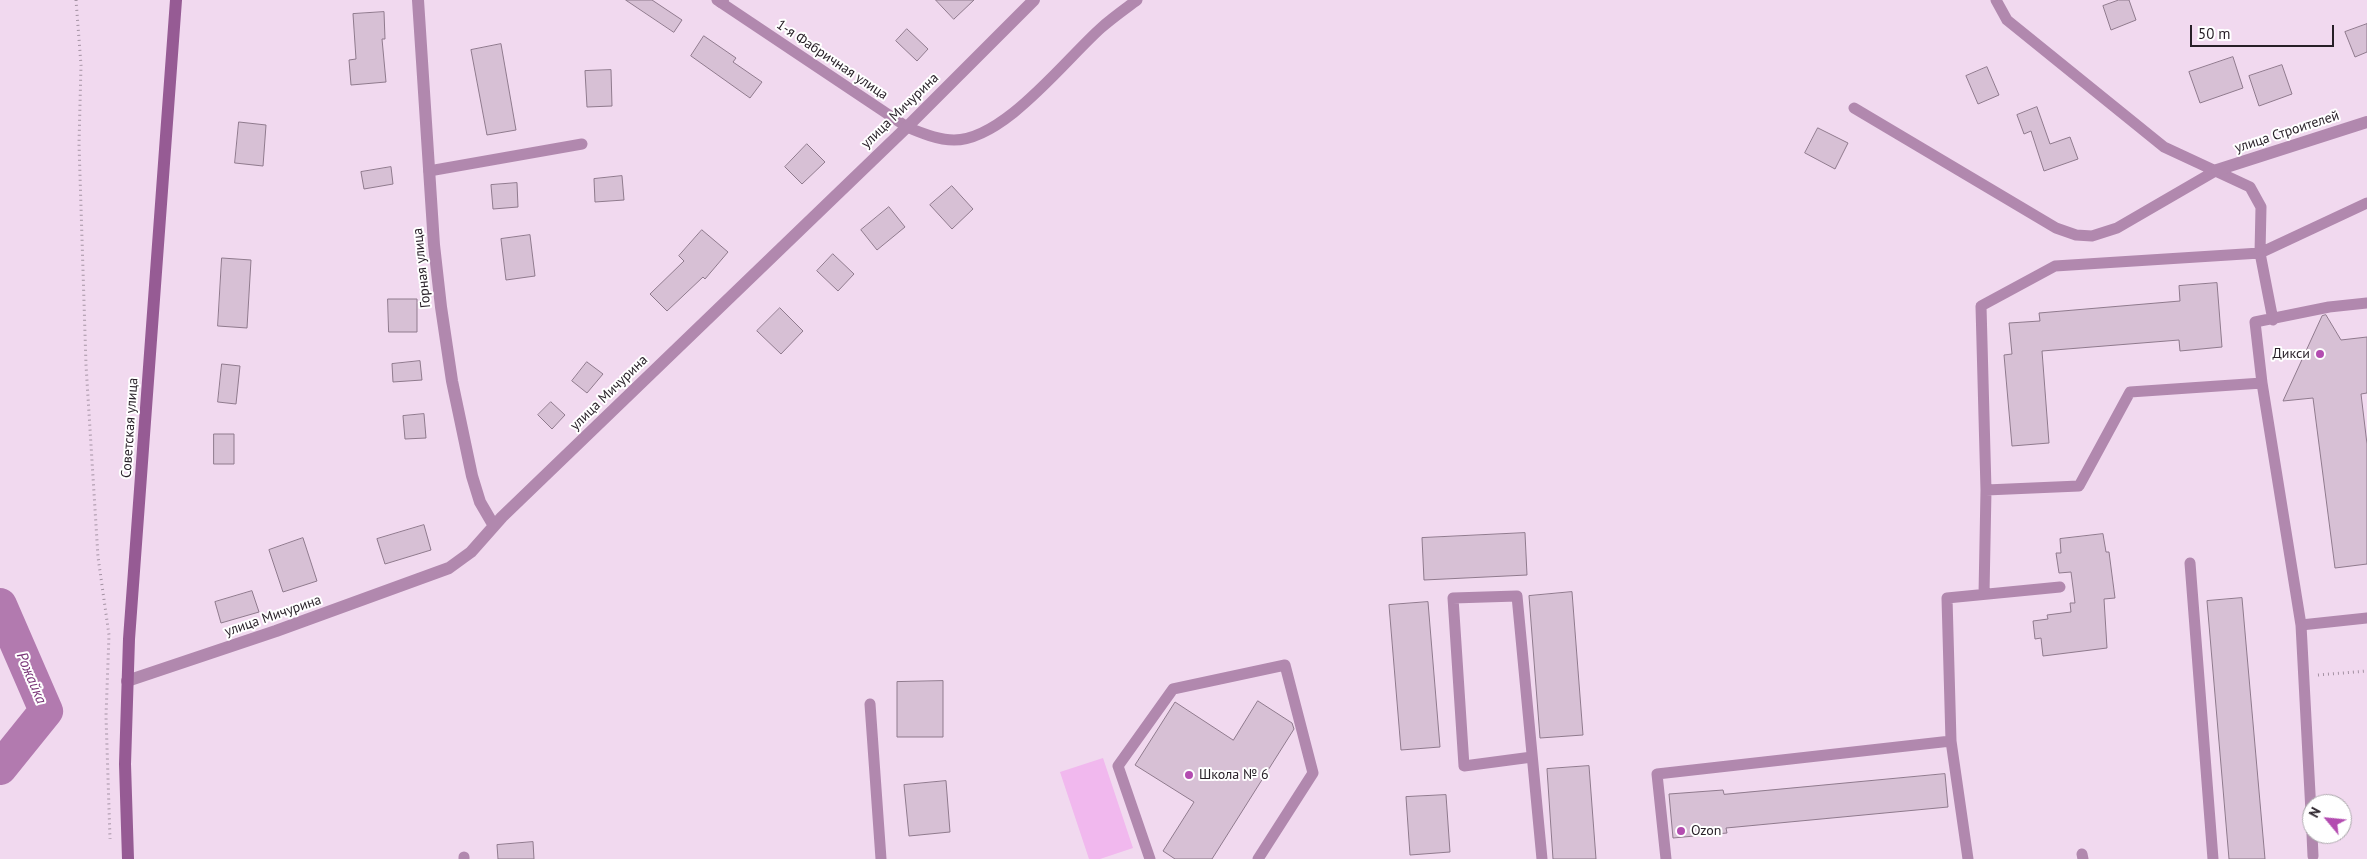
<!DOCTYPE html>
<meta charset="utf-8">
<style>
body{margin:0}
#map{position:relative;width:2367px;height:859px;overflow:hidden;background:#f1d9ef;font-family:"PT Sans",sans-serif}
canvas{display:block}
.north{position:absolute;left:2302px;top:794px;width:50px;height:50px;box-sizing:border-box;background:#fff;border:1px solid #a9a5a9;border-radius:50%;rotate:298deg;font-size:14px;font-weight:700;line-height:20px;text-align:center;color:#271f27}
.north::after{content:'';display:block;margin:auto;width:18px;height:22px;background:#b34cb0;clip-path:polygon(50% 0,100% 100%,50% 72%,0 100%)}
.scale{position:absolute;left:2190px;top:25px;width:144px;height:22px;box-sizing:border-box;border:2px solid #271f27;border-top:0;padding-left:6px;font-size:15px;line-height:18px;white-space:nowrap;color:#271f27;-webkit-text-stroke:4px #fff;paint-order:stroke}
</style>
<div id="map">
<canvas width="2367" height="859"></canvas>
<div class="north">N</div>
<div class="scale">50 m</div>
</div>
<script>
const ctx = document.querySelector('canvas').getContext('2d');
ctx.lineJoin = 'round';
function paint(path, color) {
  ctx.fillStyle = color;
  ctx.fill(path, 'evenodd');
}
function trace(path, color, width, dash) {
  ctx.strokeStyle = color;
  ctx.lineWidth = width;
  ctx.lineCap = dash ? 'butt' : 'round';
  ctx.setLineDash(dash || []);
  ctx.stroke(path);
}
function label(font, color, halo, rows, align = 'center') {
  ctx.font = font + ' "PT Sans",sans-serif';
  ctx.lineWidth = 4;
  ctx.setLineDash([]);
  ctx.textBaseline = 'middle';
  ctx.strokeStyle = halo;
  ctx.fillStyle = color;
  for (const [text, x, y, turn = 0] of rows) {
    ctx.save();
    ctx.translate(x, y);
    ctx.rotate((+turn || 0) * Math.PI / 180);
    ctx.textAlign = isNaN(turn) ? turn : align;
    if (halo) ctx.strokeText(text, 0, 0);
    ctx.fillText(text, 0, 0);
    ctx.restore();
  }
}
paint(new Path2D(`
 M1103,758l30,90 -33,11h-11l-29,-87z`), '#f1b8ee');
trace(new Path2D(`
 M0,605l46,106 -46,57`), '#b27aaf', 34);
const building = new Path2D(`
 M626,0h26l30,20 -8,12z
 M936,0h38l-20,19z
 M2119,0h10l7,20 -25,10 -8,-24z
 M384,12l1,27h-3l4,43 -35,3 -2,-25 7,-1 -3,-45z
 M2367,24v28l-12,5 -10,-25z
 M907,29l21,20 -11,12 -21,-20z
 M704,36l32,22 -3,4 29,20 -12,16 -59,-42z
 M501,44l15,86 -29,5 -16,-85z
 M2233,57l10,31 -43,15 -11,-31z
 M2282,65l10,29 -33,12 -10,-30z
 M1987,67l12,28 -21,9 -12,-28z
 M611,70l1,36 -25,1 -2,-36z
 M2037,107l13,37 20,-7 8,22 -34,12 -13,-40 -7,3 -7,-19z
 M239,122l27,3 -3,41 -28,-3z
 M1818,128l30,15 -13,26 -30,-16z
 M807,144l18,18 -23,22 -17,-17z
 M391,167l2,17 -29,5 -3,-17z
 M622,176l2,24 -29,2 -1,-23z
 M517,183l1,24 -25,2 -2,-24z
 M952,186l21,23 -21,20 -22,-24z
 M889,207l16,20 -28,23 -16,-20z
 M702,230l26,22 -23,27 -2,-2 -36,34 -17,-17 34,-33 -5,-5z
 M530,235l5,41 -29,4 -5,-41z
 M833,254l21,20 -16,17 -21,-20z
 M222,258l29,2 -4,68 -29,-2z
 M2217,283l5,64 -42,4 -1,-11 -137,11 7,92 -37,3 -8,-91 8,-1 -3,-31 31,-2 -1,-8 141,-12 -1,-15z
 M388,299h29v33h-28z
 M780,308l23,23 -22,23 -24,-23z
 M2326,315l15,25 26,-3v56l-6,1 6,50v120l-32,4 -22,-170 -30,3 39,-85z
 M420,361l2,19 -29,2 -1,-18z
 M587,362l16,12 -16,19 -15,-12z
 M222,364l18,2 -4,38 -18,-2z
 M551,402l14,13 -13,14 -14,-14z
 M424,414l2,24 -21,1 -2,-23z
 M214,434h20v30h-20z
 M424,525l7,25 -46,14 -8,-25z
 M1525,533l2,42 -103,5 -2,-42z
 M2103,534l3,18h3l6,46 -11,1 3,49 -64,8 -2,-18 -6,1 -2,-18 15,-2 -1,-4 24,-3 -1,-9h5l-4,-31 -12,1 -3,-20h5l-1,-14z
 M303,538l14,43 -34,11 -14,-42z
 M252,591l7,21 -38,11 -6,-21z
 M1572,592l11,143 -43,3 -11,-142z
 M2242,598l23,261h-36l-22,-258z
 M1428,602l12,145 -39,3 -12,-145z
 M943,681v56h-46v-55z
 M1258,701l34,22 2,6 -82,130h-37l-12,-8 31,-49 -59,-37 40,-63 58,38z
 M1589,766l7,93h-43l-6,-90z
 M1945,774l3,33 -222,21 1,5 -54,5 -4,-44 54,-4 1,4z
 M946,781l4,51 -41,4 -5,-51z
 M1446,795l4,57 -40,3 -4,-58z
 M533,842l1,17h-36l-1,-14z`);
paint(building, '#d7c0d5');
trace(building, '#8f7a8d', 1);
trace(new Path2D(`
 M76,0l5,65 -2,79 7,221 12,192 11,78 -3,81 4,123
 M2318,675l49,-4`), '#a492a3', 3, [1, 4]);
trace(new Path2D(`
 M717,0l190,127c14,6 31,13 47,13 50,0 111,-80 147,-112 11,-10 24,-19 36,-28
 M1996,0l11,20 157,127 86,40 11,20 -1,46 107,-50
 M1854,108l202,120 20,7 16,1 25,-8 100,-58
 M429,171l153,-27
 M2262,383l-132,9 -51,94 -93,4 -5,-184 74,-40 205,-13 13,67
 M2190,563l23,296
 M1984,594l2,-104
 M2301,625l66,-7
 M870,704l11,155
 M1951,741l-4,-143 113,-11
 M1532,757l-68,9 -11,-168 64,-2 25,263
 M2312,831l-11,-206 -39,-242 -7,-61 74,-15 38,-4
 M2312,834l1,22
 M2082,854l1,5
 M464,857v2
 M1150,859l-32,-93 55,-77 112,-24 28,108 -55,86
 M1666,859l-9,-85 294,-33 17,118`), '#b188ae', 11);
trace(new Path2D(`
 M418,0l16,245 7,62 11,74 20,95 8,26 14,24
 M721,2l2,-2
 M2217,170l150,-48
 M127,681l149,-50 173,-63 22,-16 31,-35 405,-390 127,-127`), '#b188ae', 12);
trace(new Path2D(`
 M128,859l-3,-95 4,-125 47,-639`), '#965b94', 12);
for (const [x, y, r, color] of [
 [2320,354,5,"#b34cb0"],
 [1189,775,5,"#b34cb0"],
 [1681,831,5,"#b34cb0"]
]) {
  const dot = new Path2D();
  dot.arc(x, y, r, 0, 2 * Math.PI);
  ctx.fillStyle = color;
  ctx.fill(dot);
  trace(dot, '#fff', 2);
}
label('14px', '#271f27', '#fff', [
 ["1-я Фабричная улица",832,60,34],
 ["улица Мичурина",900,111,-44],
 ["улица Строителей",2287,132,-18],
 ["Горная улица",422,268,-96],
 ["улица Мичурина",609,393,-44],
 ["Советская улица",130,428,-86],
 ["улица Мичурина",273,616,-19]
]);
label('14px', '#271f27', '#fff', [
 ["Дикси",2310,354,"right"],
 ["Школа № 6",1199,775],
 ["Ozon",1691,831]
], 'left');
label('italic 15px', '#7a3578', '#fff', [
 ["Рожайка",31,678,67]
]);
</script>
